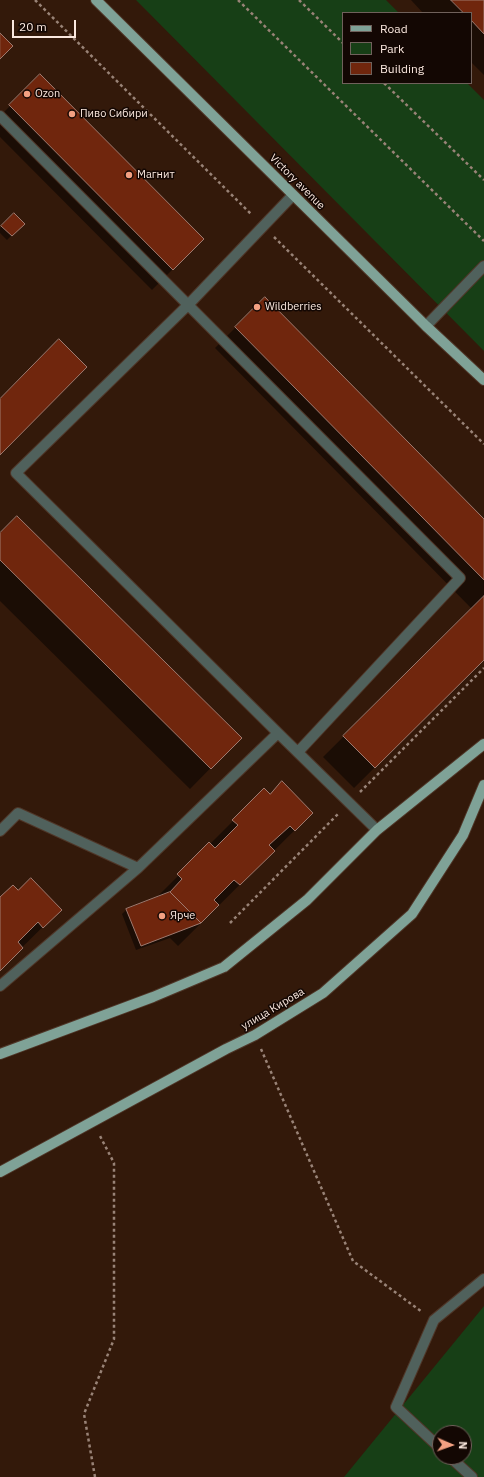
<!DOCTYPE html>
<meta charset="utf-8">
<style>
body{margin:0}
#map{position:relative;width:484px;height:1477px;overflow:hidden;background:#33190a;font-family:"IBM Plex Sans",sans-serif}
canvas{display:block}
.legend{position:absolute;left:342px;top:12px;width:130px;height:72px;box-sizing:border-box;background:#130703;border:1px solid #70615b;margin:0;padding:5px 7px;list-style:none;font-size:12px;color:#fbe8df}
.legend li{display:flex;align-items:center;gap:8px;height:20px}
.legend b{width:20px;border:1px solid #70615b}
.north{position:absolute;left:432px;top:1425px;width:40px;height:40px;box-sizing:border-box;background:#130703;border:1px solid #70615b;border-radius:50%;rotate:92deg;font-size:11px;font-weight:700;line-height:16px;text-align:center;color:#fbe8df}
.north::after{content:'';display:block;margin:auto;width:14px;height:18px;background:#f3a082;clip-path:polygon(50% 0,100% 100%,50% 72%,0 100%)}
.scale{position:absolute;left:12px;top:20px;width:64px;height:18px;box-sizing:border-box;border:2px solid #fbe8df;border-top:0;padding-left:5px;font-size:12px;line-height:14px;white-space:nowrap;color:#fbe8df;-webkit-text-stroke:3px #130703;paint-order:stroke}
</style>
<div id="map">
<canvas width="484" height="1477"></canvas>
<ul class="legend">
<li><b style="height:5px;background:#7fa297"></b>Road</li>
<li><b style="height:11px;background:#173f16"></b>Park</li>
<li><b style="height:11px;background:#70260d"></b>Building</li>
</ul>
<div class="north">N</div>
<div class="scale">20 m</div>
</div>
<script>
const ctx = document.querySelector('canvas').getContext('2d');
ctx.lineJoin = 'round';
function paint(path, color) {
  ctx.fillStyle = color;
  ctx.fill(path, 'evenodd');
}
function trace(path, color, width, dash) {
  ctx.strokeStyle = color;
  ctx.lineWidth = width;
  ctx.lineCap = dash ? 'butt' : 'round';
  ctx.setLineDash(dash || []);
  ctx.stroke(path);
}
function label(font, color, halo, rows, align = 'center') {
  ctx.font = font + ' "IBM Plex Sans",sans-serif';
  ctx.lineWidth = 3;
  ctx.setLineDash([]);
  ctx.textBaseline = 'middle';
  ctx.strokeStyle = halo;
  ctx.fillStyle = color;
  for (const [text, x, y, turn = 0] of rows) {
    ctx.save();
    ctx.translate(x, y);
    ctx.rotate((+turn || 0) * Math.PI / 180);
    ctx.textAlign = isNaN(turn) ? turn : align;
    if (halo) ctx.strokeText(text, 0, 0);
    ctx.fillText(text, 0, 0);
    ctx.restore();
  }
}
paint(new Path2D(`
 M136,0h250l13,13h-56v70h124l17,17v251z
 M484,1306v171h-140zM440,1433h24v24h-24z`), '#173f16');
paint(new Path2D(`
 M411,0h73v75l-13,-13v-49h-48z
 M40,76l163,163 -51,51 -152,-153v-21z
 M14,215l9,9 -16,16 -7,-7v-5z
 M265,298l219,222v139l-130,129 -31,-31 149,-148 -257,-261z
 M0,534l240,204 -50,51 -190,-188z
 M264,790l6,5 42,18 -134,133 -8,-8 -34,12 -14,-36 5,-5 29,-11z
 M18,892l42,18 -60,59v-70z`), '#0007');
const building = new Path2D(`
 M451,0h33v34l-13,-14v-7h-7z
 M0,33l13,13 -13,13z
 M40,74l164,165 -31,31 -164,-165z
 M14,213l11,11 -13,12 -11,-10z
 M265,297l219,222v61l-249,-253z
 M59,339l28,28 -87,88v-56z
 M17,516l225,222 -31,31 -211,-209v-27z
 M484,596v64l-109,108 -32,-32z
 M282,781l31,32 -18,18 -5,-5 -21,19 6,6 -35,34 -6,-5 -20,20 5,5 -18,18 -31,-31 12,-13 -5,-5 32,-32 6,6 23,-23 -6,-5 32,-32 6,6z
 M31,878l31,32 -19,18 -5,-6 -20,20 5,6 -23,23v-74l13,-12 5,5z
 M170,892l31,31 -60,23 -15,-37z`);
paint(building, '#70260d');
trace(building, '#9f7a6f', 1);
const minor = new Path2D(`
 M0,116l460,462 -162,174
 M426,326l58,-60
 M278,733l-262,-260 172,-168 105,-110
 M0,831l18,-18 120,55 140,-135 99,97
 M0,986l138,-118
 M440,1448l-44,-41 38,-87 50,-41
 M450,1457l22,20`);
const major = new Path2D(`
 M96,0l330,326 58,54
 M0,1054l153,-57 71,-30 83,-67 70,-70 107,-86
 M0,1172l226,-123 29,-14 68,-42 89,-79 51,-79 21,-50`);
trace(minor, '#4f3628', 12);
trace(major, '#4f3628', 12);
trace(new Path2D(`
 M35,0l217,215
 M238,0l246,241
 M299,0l44,43
 M384,83l100,97
 M274,237l210,207
 M360,792l124,-124
 M230,923l108,-109
 M261,1049l92,212 69,51
 M95,1477l-11,-63 30,-75v-176l-14,-27`), '#998377', 2.5, [3, 3]);
trace(minor, '#50615c', 10);
trace(major, '#7fa297', 10);
for (const [x, y, r, color] of [
 [27,94,4,"#f3a082"],
 [72,114,4,"#f3a082"],
 [129,175,4,"#f3a082"],
 [257,307,4,"#f3a082"],
 [162,916,4,"#f3a082"]
]) {
  const dot = new Path2D();
  dot.arc(x, y, r, 0, 2 * Math.PI);
  ctx.fillStyle = color;
  ctx.fill(dot);
  trace(dot, '#130703', 1.5);
}
label('11px', '#fbe8df', '#130703', [
 ["Ozon",35,94],
 ["Пиво Сибири",80,114],
 ["Магнит",137,175],
 ["Wildberries",265,307],
 ["Ярче",170,916]
], 'left');
label('11px', '#fbe8df', '#130703', [
 ["Victory avenue",297,182,45],
 ["улица Кирова",273,1009,-31]
]);
</script>
